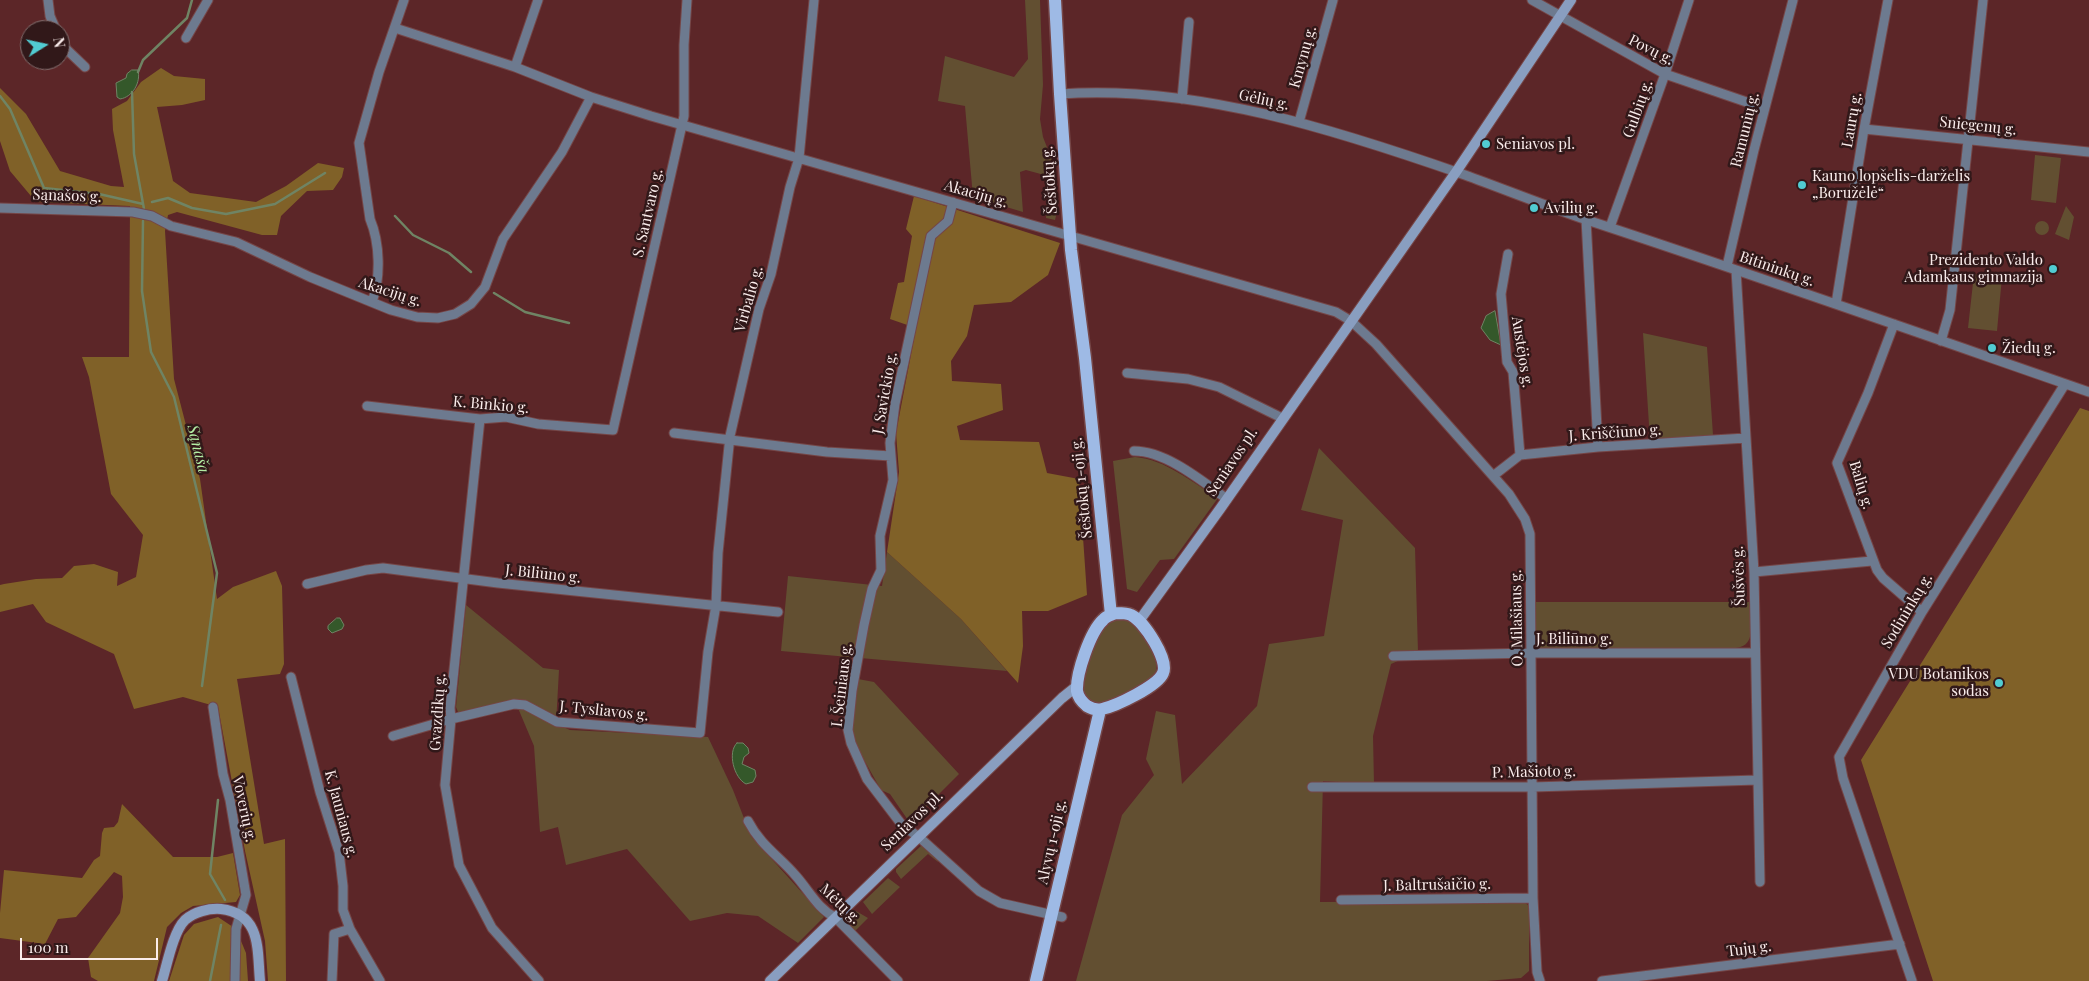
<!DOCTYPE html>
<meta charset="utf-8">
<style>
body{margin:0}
#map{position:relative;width:2089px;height:981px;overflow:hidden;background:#5c2628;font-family:"Playfair Display",serif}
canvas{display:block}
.north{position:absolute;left:20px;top:20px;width:50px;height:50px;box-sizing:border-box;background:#311819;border:1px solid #816d6d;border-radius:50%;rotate:80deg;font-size:14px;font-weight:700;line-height:20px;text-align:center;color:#faeceb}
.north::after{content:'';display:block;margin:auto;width:18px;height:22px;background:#51ccd2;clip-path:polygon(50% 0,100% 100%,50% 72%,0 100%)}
.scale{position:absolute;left:20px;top:938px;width:138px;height:22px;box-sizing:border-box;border:2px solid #faeceb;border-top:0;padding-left:6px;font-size:15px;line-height:18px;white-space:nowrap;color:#faeceb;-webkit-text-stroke:4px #311819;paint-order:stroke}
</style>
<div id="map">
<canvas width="2089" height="981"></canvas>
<div class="north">N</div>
<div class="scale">100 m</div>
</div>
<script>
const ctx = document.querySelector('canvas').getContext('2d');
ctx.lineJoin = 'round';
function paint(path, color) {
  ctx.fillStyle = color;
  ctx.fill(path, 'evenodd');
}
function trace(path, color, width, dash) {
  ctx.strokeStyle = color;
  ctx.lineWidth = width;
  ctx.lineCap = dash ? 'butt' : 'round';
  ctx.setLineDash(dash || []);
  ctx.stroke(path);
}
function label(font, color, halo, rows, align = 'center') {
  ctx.font = font + ' "Playfair Display",serif';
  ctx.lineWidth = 5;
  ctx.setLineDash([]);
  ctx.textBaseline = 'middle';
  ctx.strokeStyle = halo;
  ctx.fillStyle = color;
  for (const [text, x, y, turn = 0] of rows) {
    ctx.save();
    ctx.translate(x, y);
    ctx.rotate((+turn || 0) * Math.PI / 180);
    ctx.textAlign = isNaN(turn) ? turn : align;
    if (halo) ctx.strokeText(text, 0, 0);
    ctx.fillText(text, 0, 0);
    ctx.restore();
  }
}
paint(new Path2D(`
 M1025,0h15l3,85 -3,34 3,18 11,28 2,51 -1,4 -9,-2 2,-42 -22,-6 -6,2 3,40 -50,-15 -8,-91 -27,-5 7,-45 69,21 14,-18z
 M2035,155l26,3 -5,45 -25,-3z
 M2066,206l8,11 -5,23 -14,-6z
 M2035 228a7 7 0 1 1 14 0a7 7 0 1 1-14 0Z
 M1974,274l28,3 -5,54 -29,-3z
 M1643,333l64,14 6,88 -63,5z
 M1319,448l96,100 3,104 -27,12 -18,72 1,48 -51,-3 -3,121 203,-1 6,5v65l-8,7 -34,3h-411l46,-166 32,-40 -8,-16 10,-48 19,4 7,69 75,-78 12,-62 55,-8 19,-116 -42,-10z
 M1135,457c30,2 58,26 83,41l-44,61 -14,1 -23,32 -10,-3 -14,-128z
 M887,552l74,67 46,52 -226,-20 7,-75 94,10z
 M1535,602h215c0,16 8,44 -14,46l-196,3 -5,-6z
 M466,605l77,63 16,2 -3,54 14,6 138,7 25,53 18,46 73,81 -26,26 -40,-27 -31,-3 -37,8 -63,-72 -61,16 -8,-38 -18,5 -6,-86 -19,-45 -52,11h-5l-2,-5z
 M1119,619c4,0 8,0 11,2 16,11 39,48 18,63 -11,8 -31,13 -44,19 -13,1 -20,-5 -22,-18l15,-51 7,-10z
 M858,679l16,3 85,92 -49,49 -20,-29 -9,-4 -27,-48 -3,-18z
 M922,845l15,13 1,4 -10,-8 -27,25 -5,-7v-3z
 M888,878l12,9 -28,27 -9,-12z
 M856,911l12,7 -13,13 -8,-9z`), '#624f31');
paint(new Path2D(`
 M161,68l13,8 31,3v21l-23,5 -25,2 16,74 17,12 66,9 30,-16 32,-23 26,5 -2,9 -9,13 -26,1 -26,25 -4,19h-15l-85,-23 -9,3 -3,16 9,148 26,100 17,120 16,-12 43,-16 6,15 2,78 -4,10 -43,5 27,165 21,-5 1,142h-18l-3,-40 -20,-90 -27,-144 -35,-10 -49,12 -20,-55 -68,-32 -13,-18 -33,8v-27l4,-1 32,-5 26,-1 12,-12 20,-2 24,8 -1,14 19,-9 7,-42 -32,-41 -22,-117 -7,-20h47l1,-151 -94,-4 -26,-31 -10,-30v-53l26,26 34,57 51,15 13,1 -11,-57 -1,-21 15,-8 14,-19z
 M914,196l146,47 -12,32 -37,27 -37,3 -7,31 -16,25 1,20 49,3 2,26 -46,16 3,14 79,2 8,31 32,6 8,116 -39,16h-26l1,35 -5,37 -57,-64 -74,-67 12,-80 -3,-39 20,-105 -26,-9 8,-36 6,-1 8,-46 -6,-7z
 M2080,408l9,3v570h-156l-72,-221z
 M122,804l51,53h44l16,-4 7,42 -4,7 -43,4 -12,7 -14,14 -13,54h-56l-7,-4 -3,-19 32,-45 3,-16 -1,-21 -8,-4 -38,45 -18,2 -13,25 -45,-6v-25l4,-43 78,8 12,-18 6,-4 2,-23 2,-5 10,-1 4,-5z
 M218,917l18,12 10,24 2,28h-79l15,-46 10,-11z`), '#806128');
const water = new Path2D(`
 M132,70h6c3,12 -5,27 -18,29l-3,-2 -1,-14 10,-5 1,-4z
 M1495,311l6,34 -11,-5 -9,-12 5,-12z
 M337,618h3l4,7 -2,4 -10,4 -4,-4v-3z
 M737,743h6l5,5 1,5 -5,4 -2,7 13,6 1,6 -3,6 -7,2c-12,-6 -19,-32 -9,-41z`);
paint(water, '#34582a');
trace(water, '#6f8464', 1);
trace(new Path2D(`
 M138,72l5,-12 44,-42 5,-18
 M132,92l2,62 10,55
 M0,96l10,13 34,79 55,6 44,10
 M152,202l16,-4 24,10 34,6 49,-10 50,-31
 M395,216l18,19 36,18 22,19
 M143,221l-1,70 9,61 23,45 43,176 -15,113
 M494,293l31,19 44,11
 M218,800l-8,74 15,26
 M210,981l11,-56`), '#6f8464', 2.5);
const street = new Path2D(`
 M48,0l2,16 6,14
 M1532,0l133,74 99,34
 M395,28l120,39 76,30 60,19 685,196 15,9 25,23 133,150 16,25 5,15 3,364 4,74 3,9
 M186,38l22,-38
 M60,41l2,4 23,22
 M515,67l23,-67
 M1060,94c135,-10 279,37 405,81 41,15 81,31 122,45 168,55 335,114 502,172
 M1182,99l7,-77
 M1299,122l34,-122
 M1864,129l225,23
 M953,202l-5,19 -17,15 -36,168 -5,39 3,37 -13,56 1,34 -9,19 -8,36 -12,66 -4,39 3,13 16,36 35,46 17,12 60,54 21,12 62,14
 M0,208l133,4 19,4 19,10 65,16 74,35 81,33 26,7 21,1 17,-4 16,-10 14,-17 18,-48 59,-87 29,-55
 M1586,219l12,228
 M1610,227l55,-153 24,-74
 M1508,254l-7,40 6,68 6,10 7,83
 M1727,266l27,-116 39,-150
 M1736,270l18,302 6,310
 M372,302c9,-24 8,-59 -2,-83l-11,-76 20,-71 25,-72
 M1836,304l28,-175 24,-129
 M1894,324l-26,69 -31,70 40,107 6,8 39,34
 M1941,341l9,-31 33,-310
 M1127,373l61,6 31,8 63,31
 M367,406l113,13 26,-2 32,7 75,6 71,-314v-71l3,-45
 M480,419l-30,289 1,11 -6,66 14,80 33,63 47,53
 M674,433l153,19 64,4
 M1134,451c32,0 68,30 93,48
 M1493,476l27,-21 78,-8 148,-9
 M1754,572l118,-11
 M307,584l59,-14 17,-2 115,15 280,29
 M1393,656l139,-3h222
 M291,677l29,115 19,60 4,34v24l7,19 30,52
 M213,707l10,67 7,26 16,95 -10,34 -1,52
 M393,736l58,-17 63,-15 11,1 32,17 143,11 8,-81 8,-47 2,-52 12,-117 29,-127 12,-35 19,-87 9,-29 15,-158
 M1312,787h221l224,-7
 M748,821c13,25 31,35 48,55 14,16 21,32 40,42l62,63
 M1341,900l192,-2
 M332,981l2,-47 16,-5
 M1602,981l298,-37
 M1912,981l-69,-203 -4,-21 83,-145 143,-228`);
const secondary = new Path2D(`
 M1139,621l81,-112 236,-337 115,-172
 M162,981c5,-16 11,-49 23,-61 9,-8 24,-12 36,-11 41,5 36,41 39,72
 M770,981l292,-283 15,-12`);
const primary = new Path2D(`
 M1055,0l5,94 11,156 14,108 26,257
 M1116,613c5,0 11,0 15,2 13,6 38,45 32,58 -5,13 -47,33 -61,36 -5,1 -10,0 -15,-3 -5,-4 -9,-9 -10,-15 -1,-17 13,-59 26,-71 3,-4 8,-5 13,-7z
 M1036,981l64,-271`);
trace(street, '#754647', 11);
trace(secondary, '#754647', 12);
trace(primary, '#754647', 15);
trace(street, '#6d7a8f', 9);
trace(secondary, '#899ec0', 10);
trace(primary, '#9ebae5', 12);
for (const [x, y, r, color] of [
 [1486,144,5,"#51ccd2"],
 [1802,185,5,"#51ccd2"],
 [1534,208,5,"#51ccd2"],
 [2053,269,5,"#51ccd2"],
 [1992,348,5,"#51ccd2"],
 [1999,683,5,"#51ccd2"]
]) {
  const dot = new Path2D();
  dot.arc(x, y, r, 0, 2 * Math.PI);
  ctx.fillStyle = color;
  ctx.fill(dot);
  trace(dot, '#311819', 2);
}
label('15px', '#faeceb', '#311819', [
 ["Povų g.",1651,50,27],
 ["Kmynų g.",1303,57,-74],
 ["Gėlių g.",1264,100,12],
 ["Gulbių g.",1638,109,-70],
 ["Laurų g.",1852,120,-80],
 ["Sniegenų g.",1978,126,6],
 ["Ramunių g.",1745,130,-76],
 ["Šeštokų g.",1050,180,-94],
 ["Akacijų g.",976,194,16],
 ["Sąnašos g.",67,196,2],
 ["S. Santvaro g.",648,213,-77],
 ["Bitininkų g.",1777,269,19],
 ["Akacijų g.",390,292,18],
 ["Virbalio g.",749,299,-74],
 ["Austėjos g.",1522,352,81],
 ["J. Savickio g.",885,393,-80],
 ["K. Binkio g.",491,405,5],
 ["J. Kriščiūno g.",1615,433,-4],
 ["Seniavos pl.",1232,462,-56],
 ["Balių g.",1861,485,73],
 ["Šeštokų 1-oji g.",1082,488,-96],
 ["J. Biliūno g.",543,574,6],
 ["Šušvės g.",1739,576,-92],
 ["Sodininkų g.",1907,611,-59],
 ["O. Milašiaus g.",1517,618,-91],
 ["J. Biliūno g.",1574,639],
 ["I. Šeiniaus g.",842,685,-83],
 ["J. Tysliavos g.",604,711,6],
 ["Gvazdikų g.",438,712,-86],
 ["P. Mašioto g.",1534,772,-1],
 ["Voverių g.",244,809,78],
 ["K. Jauniaus g.",341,814,75],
 ["Seniavos pl.",912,821,-44],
 ["Alyvų 1-oji g.",1052,842,-77],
 ["J. Baltrušaičio g.",1437,885,-1],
 ["Mėtų g.",840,904,44],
 ["Tujų g.",1749,949,-7]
]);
label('15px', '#faeceb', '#311819', [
 ["Seniavos pl.",1496,144],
 ["Kauno lopšelis-darželis",1812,176],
 ["„Boružėlė“",1812,193],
 ["Avilių g.",1544,208],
 ["Prezidento Valdo",2043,260,"right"],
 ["Adamkaus gimnazija",2043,277,"right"],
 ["Žiedų g.",2002,348],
 ["VDU Botanikos",1989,674,"right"],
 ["sodas",1989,691,"right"]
], 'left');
label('italic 16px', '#b3eca3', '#311819', [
 ["Sąnaša",198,449,76]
]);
</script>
